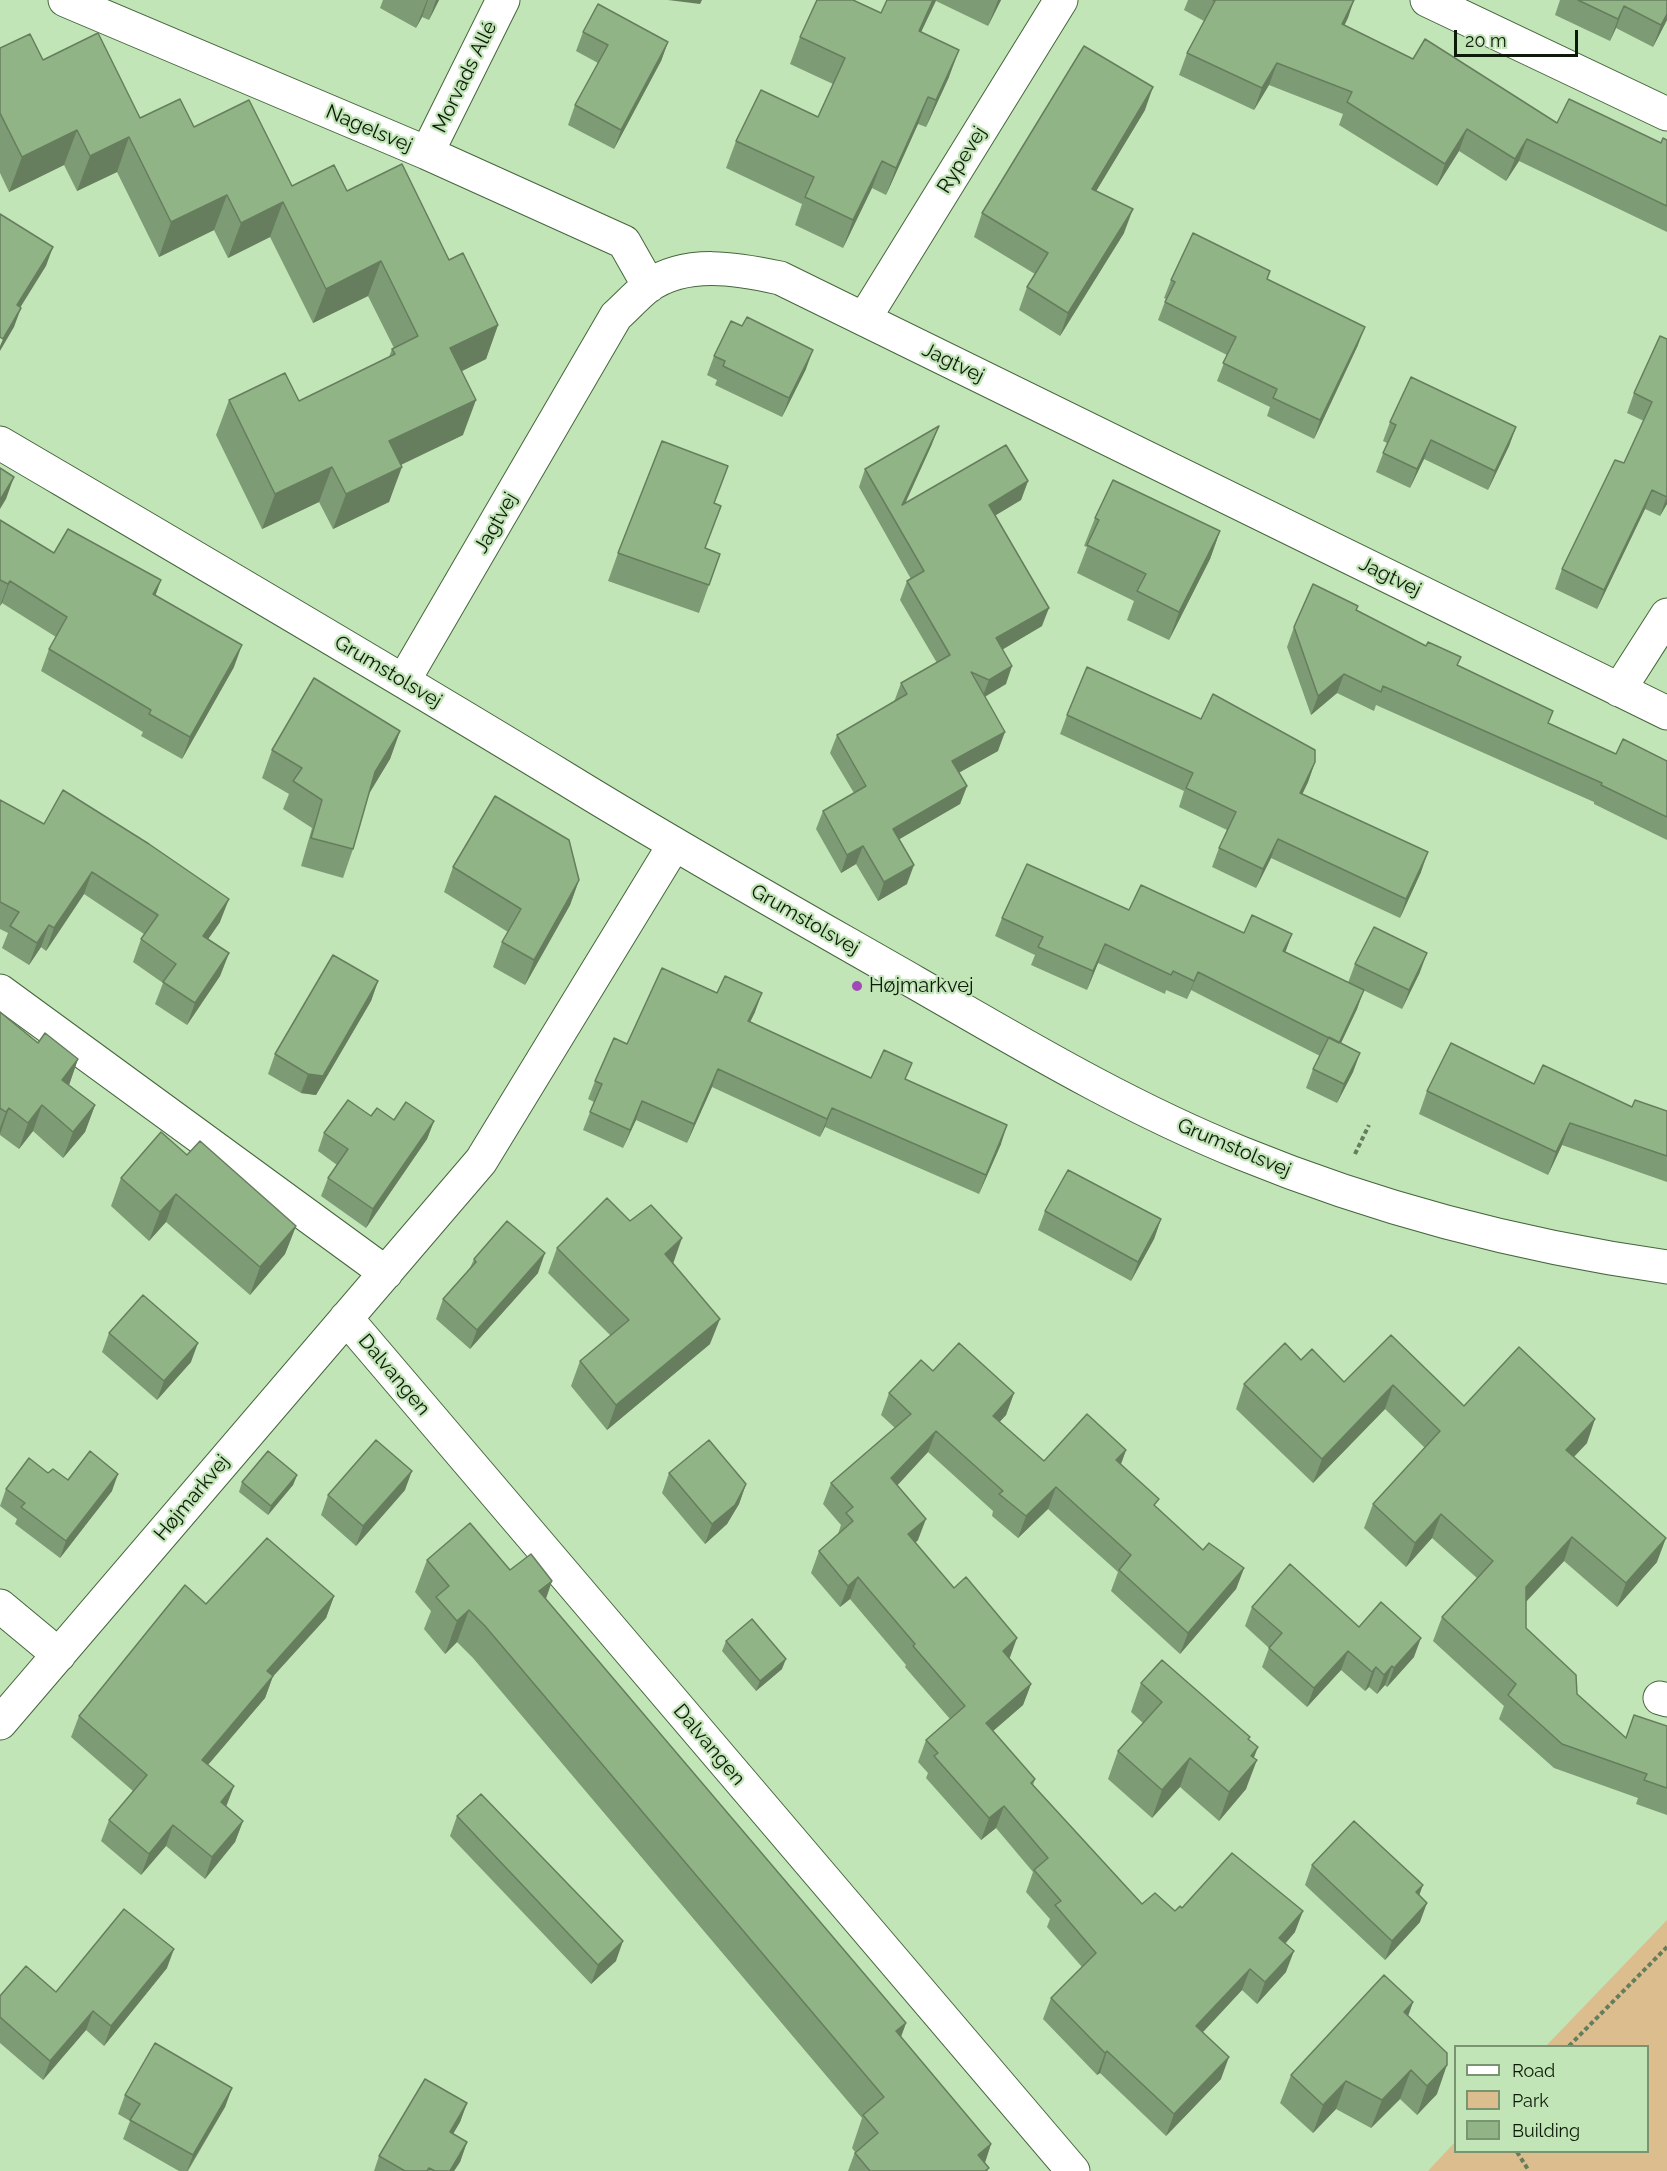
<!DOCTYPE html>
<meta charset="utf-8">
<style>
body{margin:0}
#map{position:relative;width:1667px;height:2171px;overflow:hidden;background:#c1e5b6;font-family:Raleway,sans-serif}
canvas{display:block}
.legend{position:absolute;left:1454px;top:2045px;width:195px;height:108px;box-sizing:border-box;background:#c1e5b6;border:2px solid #799471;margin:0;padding:8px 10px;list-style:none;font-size:18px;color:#0d1a09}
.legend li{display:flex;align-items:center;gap:12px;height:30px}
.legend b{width:30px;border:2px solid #799471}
.scale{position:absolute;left:1454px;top:30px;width:124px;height:27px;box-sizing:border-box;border:3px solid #0d1a09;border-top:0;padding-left:8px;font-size:18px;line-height:21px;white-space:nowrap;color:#0d1a09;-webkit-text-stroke:4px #c1e5b6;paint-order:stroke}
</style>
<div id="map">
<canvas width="1667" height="2171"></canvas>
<ul class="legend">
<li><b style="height:8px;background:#fff"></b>Road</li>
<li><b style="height:16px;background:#dbbd8e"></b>Park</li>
<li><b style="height:16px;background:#91b487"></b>Building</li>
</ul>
<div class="scale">20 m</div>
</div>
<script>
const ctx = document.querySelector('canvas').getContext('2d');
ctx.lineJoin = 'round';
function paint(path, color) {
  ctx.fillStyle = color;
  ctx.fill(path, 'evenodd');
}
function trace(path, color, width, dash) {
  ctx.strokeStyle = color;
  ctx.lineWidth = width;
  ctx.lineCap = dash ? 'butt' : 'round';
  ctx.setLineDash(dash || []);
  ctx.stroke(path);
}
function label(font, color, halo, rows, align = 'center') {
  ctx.font = font + ' Raleway,sans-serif';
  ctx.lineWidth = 4.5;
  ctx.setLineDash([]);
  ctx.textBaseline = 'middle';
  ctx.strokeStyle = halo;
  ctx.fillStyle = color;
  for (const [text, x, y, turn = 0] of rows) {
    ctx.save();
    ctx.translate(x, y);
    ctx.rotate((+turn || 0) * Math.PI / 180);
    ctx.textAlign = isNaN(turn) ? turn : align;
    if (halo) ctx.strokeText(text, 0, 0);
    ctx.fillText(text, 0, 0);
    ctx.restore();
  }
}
paint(new Path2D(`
 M1667,1920v251h-239l27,-29 1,10h192v-106h-102z`), '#dbbd8e');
const minor = new Path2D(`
 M65,0l362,153 197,89 25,44
 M1427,0l240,114
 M427,153l76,-153
 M864,319l197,-319
 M0,443c189,111 379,222 566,336 115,71 233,137 350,204 106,61 211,124 325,170 137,56 279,93 426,114
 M404,680l212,-364c10,-9 20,-20 31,-29 39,-28 91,-18 133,-9l887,435
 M1619,690l48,-75
 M0,991l386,282
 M346,1318l727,853
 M0,1606l59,49
 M1660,1698l7,2
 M0,1723l481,-562 193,-316`);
trace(minor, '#46663d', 35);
trace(new Path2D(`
 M1355,1154l14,-29
 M1569,2046l98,-99
 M1517,2152l12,19`), '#647d5d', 4, [4.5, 3]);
trace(minor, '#fff', 33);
paint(new Path2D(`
 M383,0h56l-10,20 -7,-3 -6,11 -36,-20z
 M887,0h114l-13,26 -52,-25 -15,31 28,45 -23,50 -8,-3 -32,71 -14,-7 -29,60 -48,-23 7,-21 -76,-36 10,-27 82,-24 15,-33 -43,-20 10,-27 81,-24z
 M1188,0h166l-10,25 69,34 144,64 104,20 6,-3v92l-148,-71 -13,20 -47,-30 -22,35 -98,-61 4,-11 -74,-29 -15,25 -75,-35 8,-22 17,-32 -20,-11z
 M1560,0h107v20l-14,27 -37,-19 -6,13 -55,-26z
 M583,32l85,10 -7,19 -47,88 -46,-24 7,-20 23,-42 -22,-12z
 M0,48l43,12 97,58 54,9 98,59 55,5 102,69 49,65 -12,34 -24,12 1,64 -62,30 -12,37 -56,27 -14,-27 -57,27 -46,-94 13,-35 70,1 90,-44 3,-8 2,-1 -26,-52 -55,27 -43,-86 -42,21 -14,-28 -55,27 -42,-85 -40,19 -13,-26 -55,27 -9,-19z
 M1145,110l-49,81 28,42 -64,103 -41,-26 8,-23 8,-13 -61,-37 8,-24z
 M1268,279l90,66 -44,94 -47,-23 3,-9 -53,-26 10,-26 -69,-35 8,-21 -2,-1 7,-18z
 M1660,336l7,168 -7,12 -15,-7 -48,100 -42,-20 7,-20 62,-106 20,-42 -17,-8 7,-20z
 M714,356l92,13 -24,48 -67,-32 2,-5 -10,-5z
 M1390,422l126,5 -7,19 -21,44 -64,-31 -14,29 -34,-16 11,-29 -4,-2z
 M932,444l-27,60 123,-23 -7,19 -26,15 47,111 -39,23 3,35 -21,13 13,54 -39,21 8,14 -7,18 -61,35 8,45 -29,17 -22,-37 -15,9 -25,-44 7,-18 31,-18 -24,-40 7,-18 57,-33 7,-19 36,-20 -37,-63 7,-19 4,-2 -52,-92 6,-18z
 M714,503l-9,46 15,5 -21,59 -91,-32 10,-28z
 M1095,518l125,13 -10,28 -41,81 -42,-20 7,-19 -57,-28 10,-26 -3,-1z
 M0,520l54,33 107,27 -6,16 79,71 -52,92 -41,-23 2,-4 -102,-61 8,-22 7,-12 -54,-34 -2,3z
 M1357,610l101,55 91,58 67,31 51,7v79l-73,-36v-2l-218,-97 -2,6 -37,-18 -26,22 -24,-68 7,-20z
 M1067,715l134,4 114,43 -7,20 -6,12 119,78 -21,46 -129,-60 -15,30 -44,-21 7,-19 8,-18 -48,-23 5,-16 -124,-57z
 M400,731l-10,28 -21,35 -16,55 -10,29 -42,-12 11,-38 -29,-19 6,-15 -27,-16 10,-28z
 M0,800l220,122 -12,17 21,14 -9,23 -33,49 -32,-21 8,-21 -30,-21 8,-23 3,-5 -60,-40 -38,57 -5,-4 -12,18 -27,-17 6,-15 -8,-4z
 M453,867l126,13 -9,25 -45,80 -32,-18 9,-25 6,-10 -64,-40z
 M1129,910l115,23 48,1 -7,18 63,31 7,-19 65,8 -18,37 -39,-19 -6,19 -16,34 19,10 -7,19 -16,31 -31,-15 7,-19 7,-13 -129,-66 -4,9 -21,-9 -1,4 -67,-31 -11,27 -56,-25 4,-10 -40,-19 7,-18z
 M378,981l-7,20 -55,94 -15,-2 -33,-19 7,-20z
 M0,1012l38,31 40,16 -9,26 26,20 -10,27 -22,26 -30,-27 -14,18 -19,-14z
 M755,1012l-5,10 121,56 35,2 95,64 -22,50 -154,-67 -5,10 -108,-50 -25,56 -51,-23 -13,28 -40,-18 11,-28 -6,-3 7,-18 32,-37z
 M1534,1084l98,23 35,4v71l-105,-37 -14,30 -129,-61 8,-23z
 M371,1116l23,4 40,1 -7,18 -61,89 -45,-32 7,-18 9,-13 -19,-14 6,-18z
 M187,1155l109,71 -11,28 -35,41 -84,-73 -17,19 -38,-35 10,-28z
 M1045,1211l116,8 -7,20 -23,42 -93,-51z
 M630,1221l43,42 37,81 -103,86 -36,-44 9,-25 31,-25 -63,-63 9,-25z
 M474,1259l64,14 -68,76 -34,-30 7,-20 27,-31z
 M109,1333l82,29 -34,38 -55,-48z
 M1391,1335l73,71 123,37 -13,14 83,105 -40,45 -53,-46 -38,41v26l51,66 49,44 41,-12v89l-31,-11 2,-6 -84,-30 -55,-49 5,-13 -71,-65 9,-24 35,-39 -45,-40 -26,29 -42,-39 9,-24 52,-56 -40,-39 -72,74 -77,-74 8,-25 57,-24 43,22z
 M933,1371l81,22 -8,22 -7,7 45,39 82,-11 -5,14 35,43 47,43 41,18 -8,21 -56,65 -69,-63 7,-19 -70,-63 -30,29 -26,-22 1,-5 -65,-59 -31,33 21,55 -3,3 95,116 21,25 -8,21 -30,26 42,48 -2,6 109,119 33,7 7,-3 113,24 -9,11v29l-29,32 -15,-14 -39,42 18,47 -55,57 -66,-63 -3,2 -54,-56 8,-21 31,-31 -35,-40 3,-8 -24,-27 7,-20 -37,-44 -15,12 -55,-62 2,-5 -10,-11 8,-22 24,-21 -45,-52 1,-2 -56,-66 -10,8 -29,-34 8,-22 19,-17 3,-9 -18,-21 8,-21 64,-55 -14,-13 8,-22z
 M48,1473l20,7 44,11 -52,67 -45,-34 2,-5 -17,-13 6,-17z
 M669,1473l77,11 -7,20 -12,20 -22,20 -43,-51z
 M297,1475l-4,10 -25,30 -29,-23 3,-10z
 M405,1490l-49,56 -35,-31 7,-20z
 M427,1560l83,10 42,11 -6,18 360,424 -5,14 90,107 -6,19 3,8h-140l7,-19 -3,-4 10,-30 -389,-460 -16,-16 -12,12 -21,-25 7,-18 -16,-19z
 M334,1596l-8,22 -53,58 -8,22 -57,67 18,42 17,14 -8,21 -30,37 -39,-33 -25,29 -40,-34 8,-21 24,-29 -62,-54 8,-21 127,-112z
 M1252,1607l107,20 55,30 -27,30 -2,-2 -8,9 -8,-7 -4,4 -24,-21 -34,37 -45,-40 7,-19 -24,-22z
 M726,1641l56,28 -26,22 -34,-40z
 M1141,1683l108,57 5,18 -8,31 -27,32 -39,-34 -28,31 -44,-39 10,-28 25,-28 -12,-11z
 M457,1816l159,145 -25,23 -141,-148z
 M1312,1865l107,30 1,27 -35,38 -80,-75z
 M167,1968l-63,78 -18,-16 -43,50 -43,-37v-47l56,-4z
 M1413,2002l-5,14 29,78 -20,21 -17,-16 -29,29 -35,-19 -23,24 -33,-30 11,-28z
 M232,2088l-7,19 -37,64h-9l-56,-32 7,-18 -12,-7 7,-19z
 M467,2103l-7,19 -7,12 14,8 -7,20 -6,9h-80l5,-15z`), '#7d9b74');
paint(new Path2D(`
 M427,0h1l-6,17 -6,11z
 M436,0h3l-10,20z
 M668,0h34l-2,4z
 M933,0h3l-27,58 10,-27z
 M998,0h3l-13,26z
 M1354,0l-6,18 -14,29 8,-23z
 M1624,6l-8,22 -6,13 8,-22z
 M1667,14v6l-14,27 8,-22z
 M668,42l-7,19 -47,88 7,-19z
 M959,50l-10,27 -23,50 10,-27z
 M1277,63l-8,22 -15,25 8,-22z
 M1153,87l-8,23 -62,103 9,-24z
 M928,97l-10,27 -32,71 10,-27z
 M1467,129l-8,22 -22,35 8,-22z
 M77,130l-13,35 -55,27 13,-35z
 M129,137l-12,35 -40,19 13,-35z
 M1527,139l-8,22 -13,20 9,-22z
 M882,161l-10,27 -29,60 10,-28z
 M227,195l-13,35 -55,27 12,-35z
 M283,202l-13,35 -42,21 13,-35z
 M1133,209l-9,24 -64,103 8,-23z
 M53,247l-7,19 -36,58 7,-19z
 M381,261l-13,35 -55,27 13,-34z
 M21,308l-7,19 -14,24v-5l3,-7z
 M498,325l-12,34 -48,24 12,-35z
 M1365,327l-7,18 -44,94 6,-19z
 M813,350l-7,19 -24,48 7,-19z
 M476,400l-13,35 -86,41 12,-35z
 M939,426l-7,18 -36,79 6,-18z
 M1516,427l-7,19 -21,44 7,-19z
 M1431,440l-7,19 -14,29 7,-19z
 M332,467l-13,35 -57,27 13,-35z
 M402,467l-13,35 -56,27 13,-35z
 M14,477l-8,22 -6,10v-9z
 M1028,481l-7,19 -38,23 6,-18z
 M1652,490l-7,19 -48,100 7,-19z
 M1667,496v8l-7,12z
 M1220,531l-10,28 -41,81 10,-28z
 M161,580l-8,22v-8z
 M10,581l-8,22 -2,3 8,-22z
 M1049,608l-7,18 -52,31 6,-19z
 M242,645l-8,22 -52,92 8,-22z
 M1012,666l-6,18 -24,14 7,-18z
 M1344,674l-7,19 -26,22 7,-19z
 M400,731l-10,28 -25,41 10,-28z
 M1005,732l-7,19 -52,29 6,-19z
 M1315,762l-7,20 -14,30 6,-19z
 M967,786l-7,18 -74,43 7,-18z
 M1278,839l-7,19 -15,30 7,-19z
 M863,846l-7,18 -15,9 6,-18z
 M1428,852l-7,20 -21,46 6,-19z
 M914,865l-7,19 -29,17 6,-19z
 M92,872l-8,22 -38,57 8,-23z
 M579,880l-9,25 -45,80 9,-25z
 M229,899l-9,23 -25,36 8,-22z
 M49,925l-8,22 -12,18 8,-22z
 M1292,934l-7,19 -2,-2z
 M1105,944l-7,19 -11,27 6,-19z
 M229,953l-9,23 -33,49 8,-22z
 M1427,953l-7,19 -18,37 7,-19z
 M1198,972l-7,18 -4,9 7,-18z
 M378,981l-7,20 -55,94 -15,-2 7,-19z
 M1364,990l-7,19 -25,53 7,-19z
 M762,993l-7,19 -14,28 7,-19z
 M1360,1053l-7,19 -16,31 7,-19z
 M78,1059l-9,26 -7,-5z
 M718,1069l-6,18 -25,56 7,-19z
 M642,1101l-6,19 -13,28 7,-18z
 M42,1105l-9,26 -14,18 9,-26z
 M95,1105l-10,27 -22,26 10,-26z
 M9,1108l-9,26v-6l6,-16z
 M832,1108l-7,19 -5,10 7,-18z
 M434,1121l-7,18 -61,89 7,-19z
 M1570,1123l-8,22 -14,30 8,-23z
 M1007,1125l-6,19 -22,50 7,-19z
 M176,1194l-10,28 -17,19 11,-29z
 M1161,1219l-7,20 -23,42 7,-19z
 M296,1226l-11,28 -35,41 10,-28z
 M682,1238l-9,26 -8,-10z
 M545,1253l-7,20 -68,76 7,-19z
 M720,1319l-10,25 -103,86 9,-25z
 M198,1343l-7,19 -34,38 7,-19z
 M1393,1385l-8,24 -72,74 9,-24z
 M1014,1393l-8,22 -21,23 8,-22z
 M1595,1419l-8,24 -30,31 9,-24z
 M936,1431l-8,21 -44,48 7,-22z
 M1126,1450l-8,22 -2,-12z
 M412,1471l-7,19 -49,56 7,-20z
 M118,1474l-6,17 -52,67 6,-17z
 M297,1475l-4,10 -25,30 3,-9z
 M746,1484l-7,20 -12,20 -22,20 7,-20z
 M1056,1487l-8,22 -30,29 8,-22z
 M1441,1514l-9,24 -26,29 9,-24z
 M926,1519l-8,21 -18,16 8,-22z
 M1572,1537l-8,24 -47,50 9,-24z
 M1666,1538l-9,24 -40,45 9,-24z
 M1244,1568l-8,21 -56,65 8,-21z
 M858,1577l-8,22 -10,8 8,-21z
 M552,1581l-12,33 -1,-23z
 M334,1596l-8,22 -67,74 8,-21z
 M469,1610l-12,32 -12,12 12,-33z
 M1017,1638l-8,22 -6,-9z
 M1421,1638l-7,19 -27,30 7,-19z
 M1348,1651l-7,19 -34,37 7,-19z
 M786,1659l-4,10 -26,22 4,-10z
 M1392,1666l-7,19 -8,9 7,-19z
 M1376,1667l-7,20 -4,4 7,-19z
 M273,1676l-8,22 -71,83 8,-21z
 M1031,1684l-8,21 -45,39 8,-21z
 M1258,1747l-8,21 7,-8 -11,29 -27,32 10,-29 22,-36z
 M1190,1758l-10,29 -28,31 10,-28z
 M234,1786l-8,21 -5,-5z
 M1004,1806l-8,22 -15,12 8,-22z
 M243,1821l-8,21 -30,37 7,-22z
 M173,1825l-7,21 -25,29 8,-21z
 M1423,1885l-7,19v-12z
 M1427,1903l-7,19 -35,38 7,-19z
 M1303,1911l-8,21 -24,27 8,-21z
 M623,1941l-7,20 -25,23 7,-19z
 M174,1949l-7,19 -63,78 7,-20z
 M1294,1951l-8,21 -29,32 8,-22z
 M1250,1969l-8,21 -54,58 8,-22z
 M1413,2002l-10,28 1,-18z
 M93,2011l-7,19 -43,50 7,-19z
 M906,2023l-12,32 2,-24z
 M1107,2051l-7,22 -3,2 8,-22z
 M1229,2057l-8,22 -55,57 8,-22z
 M1447,2065l-10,29 -20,21 10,-29z
 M1411,2070l-11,29 -29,29 11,-28z
 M1346,2081l-10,28 -23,24 10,-28z
 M232,2088l-7,19 -38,64 6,-16z
 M467,2103l-7,19 -17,29 7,-19z
 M467,2142l-7,20 -6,9h-4z
 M991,2144l-9,27 -4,-16z`), '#667e5e');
const building = new Path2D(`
 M817,0h36l28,13 6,-13h46l-14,31 40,19 -23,50 -8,-3 -32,71 -14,-7 -29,59 -48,-23 9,-20 -78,-36 25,-51 57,27 27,-59 -45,-21z
 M1213,0h141l-12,24 71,35 12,-20 132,84 12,-24 92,44 2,-5 4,2v66l-140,-67 -12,20 -48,-30 -22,35 -98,-62 5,-10 -75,-29 -15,25 -75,-35 28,-52z
 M1578,0h89v14l-6,11 -37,-19 -6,13z
 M598,4l70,38 -47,88 -46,-25 33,-60 -25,-13z
 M98,33l42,85 40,-19 14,28 55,-27 43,86 42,-21 13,26 55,-27 47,96 14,-7 35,72 -48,23 26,52 -87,41 13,26 -56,27 -14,-27 -57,27 -46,-94 56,-27 14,28 96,-47 -3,-5 26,-13 -37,-75 -55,28 -43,-87 -42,21 -14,-28 -56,27 -42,-85 -39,19 -13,-26 -55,27 -22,-44v-65l30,-14 13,26z
 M1084,46l69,41 -61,102 41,20 -65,104 -41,-26 21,-34 -66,-40z
 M0,214l53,33 -36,58 4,3 -18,31 -3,-2z
 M1193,233l77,38 -3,8 98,48 -45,93 -47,-22 4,-9 -54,-26 13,-26 -71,-35 10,-20 -4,-2z
 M747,317l66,33 -24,48 -66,-32 2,-5 -11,-5 17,-35 11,5z
 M1660,336l7,3v158l-15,-7 -48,100 -42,-21 53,-109 9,3 28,-61 -18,-9z
 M1411,377l105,50 -21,44 -64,-31 -14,29 -34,-16 13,-28 -6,-3z
 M939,426l-37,79 104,-60 22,36 -39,24 60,103 -53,30 16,28 -23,14 -18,-8 34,60 -53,29 15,25 -74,43 21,36 -30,17 -21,-36 -16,9 -24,-44 43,-25 -29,-51 70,-41 -6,-11 49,-28 -43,-74 17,-10 -59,-102z
 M662,441l66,25 -14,37 7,3 -16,42 15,6 -11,31 -91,-32z
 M0,468l14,9 -14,23z
 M1113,480l107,51 -41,81 -42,-21 9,-17 -59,-29 12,-25 -4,-2z
 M0,520l54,33 14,-24 93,51 -8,14 89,51 -52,92 -41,-23 2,-4 -102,-61 18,-32 -57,-36 -2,3 -8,-4z
 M1313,584l45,22 -2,4 70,36 2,-4 33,15 -4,8 96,46 -5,12 68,31 7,-15 44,22v56l-66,-32 1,-2 -219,-97 -2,6 -37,-18 -26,22 -24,-69z
 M1087,667l114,52 12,-25 102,56v12l-15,31 128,59 -22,47 -128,-60 -15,30 -44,-21 17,-36 -50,-24 7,-15 -126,-58z
 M314,678l86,53 -25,41 -22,77 -42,-11 11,-38 -29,-19 9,-13 -30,-18z
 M63,790l86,54 80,55 -26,37 26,17 -34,50 -32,-21 13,-18 -35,-25 17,-24 -66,-43 -38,56 -5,-3 -12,18 -27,-17 9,-14 -19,-10v-102l44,24z
 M495,796l74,44 10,40 -45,80 -32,-18 19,-33 -68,-42z
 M1027,864l102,46 12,-25 103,48 8,-18 40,19 -9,17 81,39 -25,53 -141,-71 -4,9 -21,-10 -2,4 -66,-31 -12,27 -55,-24 5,-10 -41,-19z
 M1374,927l53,26 -18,37 -54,-26z
 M333,955l45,26 -55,95 -15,-2 -33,-20z
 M662,968l55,25 8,-17 37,17 -14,28 123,57 13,-28 28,13 -7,16 102,46 -21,50 -154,-67 -5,11 -109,-50 -24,55 -52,-23 -12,29 -40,-18 12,-28 -7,-3 19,-43 13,6z
 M0,1012l38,31 7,-10 33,26 -16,21 33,25 -22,27 -31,-27 -14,18 -19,-15 -3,4 -6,-4z
 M1329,1037l31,16 -16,31 -31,-15z
 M1451,1043l83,41 9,-19 89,42 3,-7 32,11v45l-97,-33 -14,29 -129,-61z
 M348,1100l23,16 6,-8 17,12 12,-18 28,19 -61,88 -45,-31 20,-29 -24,-16z
 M161,1132l26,23 13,-14 96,85 -36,41 -84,-73 -16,18 -39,-34z
 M1068,1170l93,49 -23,43 -93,-51z
 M607,1198l23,23 21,-16 31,33 -17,16 55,65 -104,86 -36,-44 49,-41 -72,-72z
 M507,1221l38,32 -68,77 -34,-31 33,-37 -2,-3z
 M143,1295l55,48 -34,38 -55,-48z
 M1391,1335l73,71 55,-59 76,72 -29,31 100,88 -40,45 -54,-46 -46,50v41l50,47 1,19 49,44 8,-23 33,11v62l-23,-8 3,-6 -85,-30 -54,-49 8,-11 -74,-67 51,-56 -52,-47 -26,29 -42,-39 67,-73 -47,-46 -71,74 -78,-75 41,-41 16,17 11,-11 32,33z
 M959,1343l55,50 -21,23 51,45 43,-47 39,36 -10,10 43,39 -5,6 49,45 6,-7 35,25 -56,65 -69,-63 12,-15 -75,-68 -30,29 -27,-22 4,-3 -67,-60 -45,47 35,41 -18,15 46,54 12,-11 51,61 -14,13 28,33 -45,39 49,56 -4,4 111,121 13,-11 20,18 5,-5 2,2 50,-55 71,58 -24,27 15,13 -29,31 -15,-13 -54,57 33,31 -55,57 -67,-63 -2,2 -54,-55 45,-45 -41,-48 6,-4 -27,-31 14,-12 -44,-52 -15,12 -55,-62 4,-3 -12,-13 39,-34 -52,-60 2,-2 -57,-67 -10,9 -29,-35 34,-30 -7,-8 7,-6 -22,-24 80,-69 -22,-21 32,-33 12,11z
 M376,1440l36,31 -49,55 -35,-31z
 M709,1440l37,44 -11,21 -23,19 -43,-51z
 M90,1451l28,23 -52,67 -45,-34 4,-4 -19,-14 23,-31 19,15 5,-4 15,11z
 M268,1451l29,24 -26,31 -29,-24z
 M470,1523l40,47 21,-16 21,27 -13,10 367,432 -10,8 95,113 -13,11 11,13 -4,3h-115l-15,-18 23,-20 -15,-18 21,-18 -399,-471 -16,-16 -12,11 -21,-24 13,-11 -22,-26z
 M267,1538l67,58 -67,75 6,5 -71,84 32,26 -13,16 22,19 -31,36 -39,-32 -24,29 -40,-34 38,-45 -68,-59 106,-131 21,19z
 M1290,1564l69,63 22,-25 40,36 -27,30 -2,-2 -8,9 -8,-8 -4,5 -24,-21 -34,37 -45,-40 13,-15 -30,-26z
 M752,1619l34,40 -26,22 -34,-40z
 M1162,1660l88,77 -2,2 10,8 -7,9 6,4 -28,32 -39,-34 -28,32 -44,-39 44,-49 -21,-19z
 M481,1794l142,147 -25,24 -141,-149z
 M1354,1821l69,64 -7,7 11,11 -35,38 -80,-76z
 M124,1909l50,40 -63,77 -18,-15 -43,50 -50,-44v-21l26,-30 30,26z
 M1384,1975l29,27 -9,10 43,41v12l-20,21 -16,-16 -29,30 -36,-19 -23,24 -32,-30z
 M155,2043l77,45 -39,67 -63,-35 10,-16 -15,-9z
 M425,2079l42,24 -17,29 17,10 -17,29h-15l-6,-3 -2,3h-22l-26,-15z`);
paint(building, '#91b487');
trace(building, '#667e5e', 1.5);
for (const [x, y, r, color] of [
 [857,986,6,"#a04ab7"]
]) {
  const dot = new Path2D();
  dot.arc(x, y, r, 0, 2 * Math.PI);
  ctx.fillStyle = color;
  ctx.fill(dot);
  trace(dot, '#c1e5b6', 2);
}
label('20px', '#0d1a09', '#c1e5b6', [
 ["Morvads Allé",465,77,-64],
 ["Nagelsvej",369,129,23],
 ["Rypevej",962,160,-58],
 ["Jagtvej",953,363,26],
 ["Jagtvej",496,523,-60],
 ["Jagtvej",1390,577,26],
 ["Grumstolsvej",388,672,31],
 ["Grumstolsvej",805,920,30],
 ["Grumstolsvej",1234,1148,23],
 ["Dalvangen",394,1375,50],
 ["Højmarkvej",192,1498,-50],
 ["Dalvangen",709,1745,50]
]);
label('20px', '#0d1a09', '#c1e5b6', [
 ["Højmarkvej",869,986]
], 'left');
</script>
